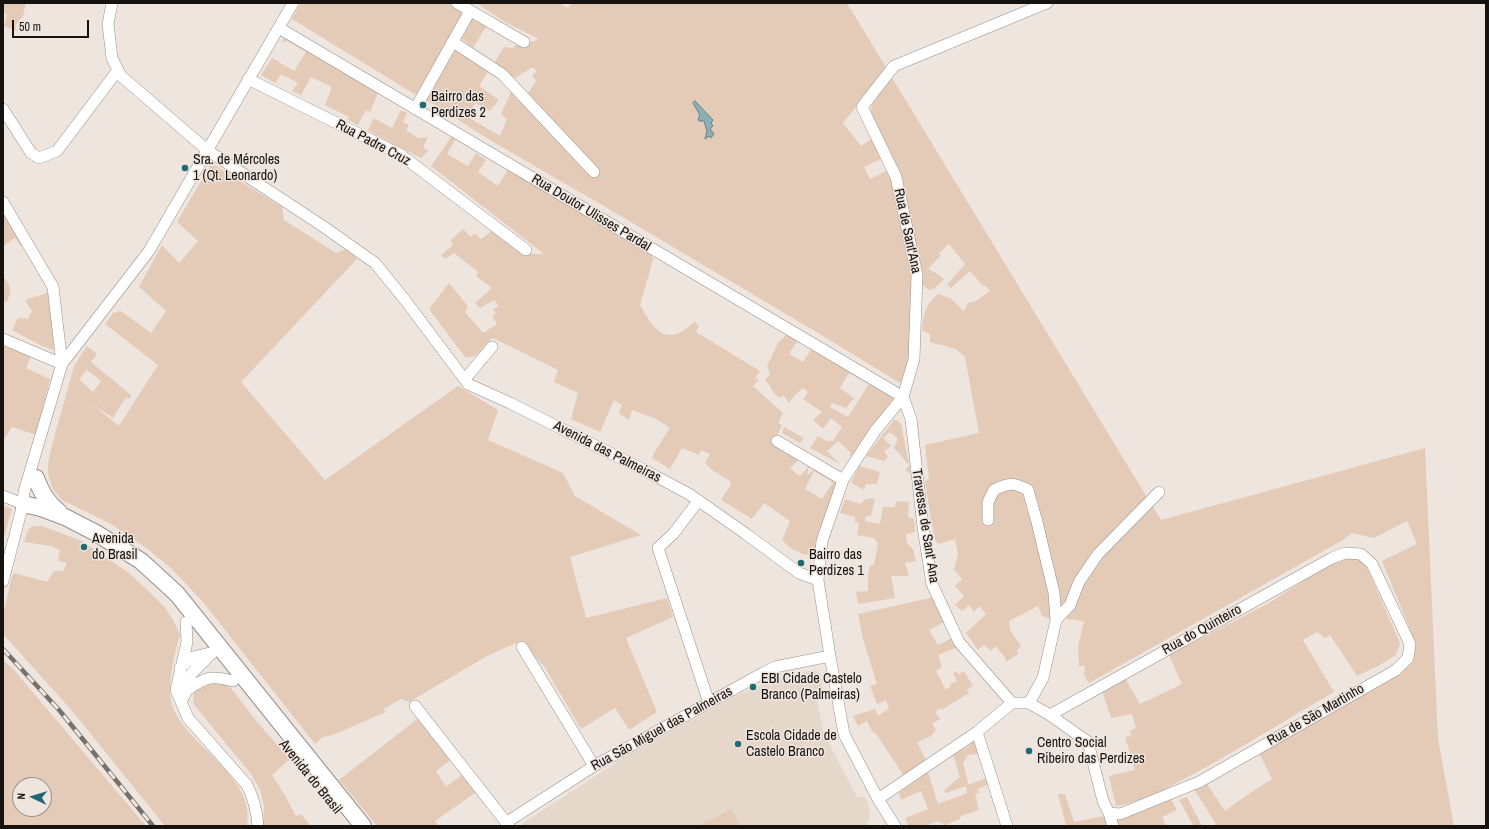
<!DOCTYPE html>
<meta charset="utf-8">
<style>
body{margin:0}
#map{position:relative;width:1489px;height:829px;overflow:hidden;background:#eee5de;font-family:"Archivo Narrow",sans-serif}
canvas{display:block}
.frame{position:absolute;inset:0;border:4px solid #151210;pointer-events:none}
.north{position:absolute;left:12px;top:777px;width:40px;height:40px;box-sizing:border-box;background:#eee5de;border:1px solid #97918c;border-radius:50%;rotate:274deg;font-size:11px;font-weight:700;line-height:16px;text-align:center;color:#151210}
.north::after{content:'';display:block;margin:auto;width:14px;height:18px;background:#1f6a73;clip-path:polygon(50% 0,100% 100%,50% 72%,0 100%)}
.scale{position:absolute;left:12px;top:20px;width:77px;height:18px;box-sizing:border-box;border:2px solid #151210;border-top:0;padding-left:5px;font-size:12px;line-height:14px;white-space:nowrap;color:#151210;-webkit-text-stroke:3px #eee5de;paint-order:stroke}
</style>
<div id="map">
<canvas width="1489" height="829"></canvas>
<div class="frame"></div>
<div class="north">N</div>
<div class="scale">50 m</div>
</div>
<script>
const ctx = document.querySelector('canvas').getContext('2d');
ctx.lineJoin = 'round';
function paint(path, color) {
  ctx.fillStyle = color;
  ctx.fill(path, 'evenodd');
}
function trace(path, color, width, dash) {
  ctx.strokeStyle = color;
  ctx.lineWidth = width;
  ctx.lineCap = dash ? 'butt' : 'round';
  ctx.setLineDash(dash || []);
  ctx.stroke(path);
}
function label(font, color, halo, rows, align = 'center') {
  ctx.font = font + ' "Archivo Narrow",sans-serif';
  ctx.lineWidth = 3;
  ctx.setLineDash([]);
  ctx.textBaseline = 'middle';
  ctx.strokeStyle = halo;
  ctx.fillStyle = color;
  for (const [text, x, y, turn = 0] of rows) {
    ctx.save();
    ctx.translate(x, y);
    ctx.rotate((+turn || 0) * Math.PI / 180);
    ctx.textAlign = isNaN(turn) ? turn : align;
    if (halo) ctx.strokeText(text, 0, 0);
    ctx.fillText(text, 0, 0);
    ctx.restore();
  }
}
paint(new Path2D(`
 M814,670l6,3 3,17 -7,6 8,38 33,63h8l3,6 2,13 -3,10h-345l1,-3 105,-68 112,-61 29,-12 16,-4 8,-4z`), '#e6d7cb');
paint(new Path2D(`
 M3,3h23l-3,13 -8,10 2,5 -13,-5 3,-11 -4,-4z
 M301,3h149l12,9c0,16 -36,67 -46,83l-124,-76z
 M476,3h84l8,5 3,-5h276l40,66 -44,54 18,23 13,-9 9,21 -19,9 6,12 18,-9 4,6 20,85 -2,96 -10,26 -77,-47 -214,-127 -114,-66 -69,-43 30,-51 32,23 -9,14 20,14 -9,11 -15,-8 -7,14 32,19 7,-17 -6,-5 11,-24 11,11 13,-20 -4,-6 5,-3 -4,-5 -18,11 -21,-15 10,-16 9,1 5,-5 7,1 14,-5 -34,-17z
 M472,19l5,3 5,-1 5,4 -14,23 -11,-9z
 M285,34l94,56 -9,22 -4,-2 -8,15 -10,-5 1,-3 -24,-12 7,-18 -21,-10 -10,18 -9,-4 6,-8 -17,-9 -6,9 -14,-8 11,-17 22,13 12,-19 -19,-11 -5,2z
 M891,76l257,423 -51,53 -34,57 -8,-7 -2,18 -11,-4 -4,-10 -29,15 2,11 10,14 -4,5 1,3 -12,8 -1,-5 -10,-11 -4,5 -7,-6 -6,5 -12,-17 20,-19 -7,-8 -5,6 -5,-7 -7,6 -7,-6 9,-9 -9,-10 7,-7 -8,-9 4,-16 -3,-15 -17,5 -2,-2 -4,-16 -7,-45 4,-2 -4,-34 54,-12 -14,-76 -9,-8 -26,-7v-8l-8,-4c2,-17 3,-25 16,-36l12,4 14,13 4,-8 8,-2 14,-10 -4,-5h-3l-13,-15 -19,17 -4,-3 18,-21 -16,-20 -10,9 2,2 -13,14 8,4 8,6 -10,10 -5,1c-6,-4 -8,-8 -7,-15l-51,-163 1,-7z
 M401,110l6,3 -4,9 6,3 -3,5 12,8 10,-1 -5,10 5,4 -7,7c-18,-10 -37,-17 -53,-28l6,-12 18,10z
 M452,136l4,2 -9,16 21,12 8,-13 10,7 -8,12 20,14 11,-18 142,85 2,7 -13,45c7,12 18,35 36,29 7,-2 13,-8 19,-12l4,4 -3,6 64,39 -5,7 4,2 -6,6 30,27 -5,10 4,2 -9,19 26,15 -9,10 10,7 9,-10 -2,9 7,-5 1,-3 21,11 1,7 -20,66 -12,4 -15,-7 -8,-8 8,-19 -26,-18 -12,16 -31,-19 10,-16 -1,-3 -18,-11 -7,-7 5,-9 -9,-4 -2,5 -17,-7 -12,21 -18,-11 2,-5 16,-25 -14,-9 -24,-9 -3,10 -10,-7 3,-8 -8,-5 -14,32 -29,-13 7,-26 -24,-11 4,-12 -65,-32c-11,7 -14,22 -28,19l-36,-48 20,-26 19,23 -3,6 18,21 14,-9 -5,-8 4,-2 -3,-5 6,-3 -5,-6 -14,8 -5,-5 17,-15 -16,-12 2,-4 -24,-19 -9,6 -4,-4 12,-10 -2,-5 12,-11 8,8 4,-4 6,6 12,-9 31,24h20l-113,-88zM814,471l19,11 -11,17 -17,-10z
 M210,166h6l66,41 2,13 52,33 10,-4 11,10 -116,123 84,98 133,-94 40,24 -10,30 75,33 12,23 66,39 -71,22 16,61 81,-20 6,19 -47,21 31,74 -28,18 -14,-22 -34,21 -37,-63 -24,-25 -33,15 -78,46 -8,-3 -18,10 3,3 -53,23 -10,2 -8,7 -112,-142 -32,-34 -26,-21 -34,-23 -49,-24 -9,-11 -5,-14v-11l3,-15 23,-83 13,-20 10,8 -6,8 40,33 -1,4 -4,-2 -13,21 -21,-14 27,22 39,-61 -53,-41 8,-11 8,-2 30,22 15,-22 -27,-24 23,-42 17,18 19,-22 -21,-19zM87,370l14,11 -8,11 -14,-13z
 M3,208l22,35 -4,3 -6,-8 -12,8z
 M3,275c7,12 10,13 4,27l-4,-1z
 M50,292l6,52 -3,6 -11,-4 -30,-16 6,-12 10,1 4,-8 -7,-11z
 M787,334l11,6 -9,14 14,8 9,-14 82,48 -1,4 -40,57 -4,-2 2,-2 -13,-12 -11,10 13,13 -30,-16 8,-12 9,5h6l9,-14 -11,-9 -8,11 -10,-9 9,-8 -19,-13 5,-7 -5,-4 -9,8 -5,7 -5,-7 -4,2c-10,-6 -7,-11 -15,-18l5,-6 -3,-8 11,-23zM849,373l20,11 -21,33 -18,-10 2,-4 14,5 8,-10 -14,-10z
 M3,342l29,12 -6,14 24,11 -14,56 -24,-8 -9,14z
 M894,420l4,1 3,3 10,50 -6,-4 4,-5 -15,-17 4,-9 -8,-7 -7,6 8,8 -7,6 4,4 -3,5 -19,-5z
 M784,427l20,11 -4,5 -18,-10z
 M1425,448l13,291 16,87h-241l3,-2 -22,-35 8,-1 5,-4 18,27 22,-16 25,-16 -15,-30 151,-91 7,-11 -3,-13 -30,-73 35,-17 -10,-23 -33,17 -22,-5 -9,7 -254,143 -5,-8 1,-9h-6l-1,-19 6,-26 -17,-2v-10l30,-51 53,-56 11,18z
 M859,466l21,6 -3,12h-11l-2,6 -13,-7z
 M872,498l3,2 -4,16h-5l-1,5 15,3 3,-17h12l1,-6 13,1 -1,15 6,2 1,13 -9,2c0,7 1,11 7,15l3,12 -11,2 4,13h-18l4,22 -37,6 -2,-12 12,-1v-16l2,-10h4l4,-22 -4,-5 -17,-3 2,-12 -4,-1v-5l-15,-4 5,-14 16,5 3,-4z
 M3,506l9,3 -9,31z
 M33,526h9l40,15 47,32 34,32 10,15 7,15c-6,19 -15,56 -6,75 17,38 82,68 73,116h-82l-92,-114 -70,-78v-19l9,-39 2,-3 33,9 7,-11h9l4,-8 -9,-2 2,-11 -9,-4 -27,-4 4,-12z
 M1345,553l19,8 36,82 -4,12 -18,11 -21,10 -27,-41 -5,3 -8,-6 -14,8 31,52c-46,26 -90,55 -137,80 -28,15 -48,28 -81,34l-7,-30 26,-6 -10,-33 6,-1 -1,-5 6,-3 -4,-14 -21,4 -9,-27 23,-13 15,26 42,-20 -13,-29 100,-52 69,-44z
 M935,597l9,25 -15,8 9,15 14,-7 6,9 -20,8 4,12 -6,4 10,19 5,-4 -1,-2 7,-3 -4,-8 4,-2 1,3 6,-3 9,15 -6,4 2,3c-9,6 -18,10 -27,17l-2,-2 -5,4 5,7 -8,5 4,6 -5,6 -14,6 9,18 -21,16 -3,-3 -25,-38 -5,-4 -5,-10 -9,5 -5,-10 22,-7 3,7 11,-8 -3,-8 -9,4 -7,-18 7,-2 -14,-45 -5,-25z
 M3,660l11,10 132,156h-143v-16l1,-3 -1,-1zM20,785h24v24h-24z
 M209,681l16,3 6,4 26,34 33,37 -18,16 11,17 13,24 5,-2 10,12h-48l1,-20 -4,-16 -9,-16 -56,-68 -2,-6 1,-10z
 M421,716l31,43 -16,12 10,16 17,-13 15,17 -43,30 4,5h-62l-38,-46z
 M973,740l8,4 3,9 -16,2 -5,8 5,19 -1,3 20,-7 2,6 -11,5 1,4 -4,1 4,16 -18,6 -1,3 -15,6 -7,-4 -13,5h-16l-4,-8 23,-9 -7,-18 -20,9 -2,-7 29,-21 10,32 29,-11 -1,-7 -20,7 -2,-3 16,-13 -7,-22 16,-9z
 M1058,794h7l9,28 31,-6 63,-22 9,16 -15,7 4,9h-100z
 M1187,797l15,29h-11l2,-1 -14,-25z
 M731,809l9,17h-41z`), '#e4cbb8');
const water = new Path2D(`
 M695,101l18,19 -2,3 2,3 -3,3 4,5 -3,4 -2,-2 -4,3 2,-8 -3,-10h-5l-1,-2 2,-4 -7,-12z`);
paint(water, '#8bb1b7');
trace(water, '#688185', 1);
const street = new Path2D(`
 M112,3l-4,21 4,34 9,18 86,74 117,77 51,36 30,37 63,84 42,19 132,66 47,25 57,40 53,39 19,7
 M457,3l67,39
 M279,28l624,369
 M453,42l49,32 92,98
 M248,79l153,76 125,95
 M3,109l28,44 8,5 18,-7 61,-81
 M415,109l55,-98
 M3,202l50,85 9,77
 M3,339l59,25
 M465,379l27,-32
 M903,397l8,22 12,108 9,57 27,58 53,61
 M777,441l66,39
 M3,496l20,8
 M698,501l-24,32 -16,15 51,155
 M988,520v-18l6,-12c16,-7 18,-8 34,0l9,32 17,71 2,27 -13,58 -14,25
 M3,581l20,-77 1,-12 38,-128 87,-113 144,-248
 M1056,620l14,-15 9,-23 19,-28 61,-62
 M186,622l1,20 -11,48 12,28 59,67c7,14 10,26 11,41
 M522,647l72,119
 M180,668l13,-11 17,-4
 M187,690c19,-13 23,-15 46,-9
 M181,702l6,-12 4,-16 28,-28
 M1029,703l21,12 38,27 15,59 6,12 4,13
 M415,706l94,120
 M1050,715l282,-157 13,-5 16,1 11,10 38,80 -2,14 -12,12 -197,112 -79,32 -11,-1
 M977,732l30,94
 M878,799l99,-67 35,-29h17
 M507,822l87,-56 169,-93 12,-6 55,-11
 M895,826l-17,-27 -34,-65 -14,-78 -12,-76 4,-39 21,-61 32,-49 28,-34 11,-38 3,-84 -21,-98 -34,-70 32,-41 153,-63`);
const secondary = new Path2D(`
 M36,478c5,14 11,25 23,34
 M23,504l18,4 24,9 31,16 45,28 36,33 186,232`);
trace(street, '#978f89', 12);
trace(secondary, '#978f89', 18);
trace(street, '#fff', 11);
trace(secondary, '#fff', 16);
const rail = new Path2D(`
 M3,649l57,62 93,115`);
trace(rail, '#77716d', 4.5);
trace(rail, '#eee5de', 3, [9]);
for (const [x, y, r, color] of [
 [423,105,4,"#1f6a73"],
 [185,168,4,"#1f6a73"],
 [84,547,4,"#1f6a73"],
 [801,563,4,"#1f6a73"],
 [753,687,4,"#1f6a73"],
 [738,744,4,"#1f6a73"],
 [1029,751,4,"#1f6a73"]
]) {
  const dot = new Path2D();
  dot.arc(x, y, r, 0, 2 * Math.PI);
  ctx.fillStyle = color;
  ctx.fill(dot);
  trace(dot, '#eee5de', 1.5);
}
label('14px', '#151210', '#eee5de', [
 ["Bairro das",431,97],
 ["Perdizes 2",431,113],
 ["Sra. de Mércoles",193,160],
 ["1 (Qt. Leonardo)",193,176],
 ["Avenida",92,539],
 ["do Brasil",92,555],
 ["Bairro das",809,555],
 ["Perdizes 1",809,571],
 ["EBI Cidade Castelo",761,679],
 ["Branco (Palmeiras)",761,695],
 ["Escola Cidade de",746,736],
 ["Castelo Branco",746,752],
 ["Centro Social",1037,743],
 ["Ribeiro das Perdizes",1037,759]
], 'left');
label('14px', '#151210', '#eee5de', [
 ["Rua Padre Cruz",373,143,28],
 ["Rua Doutor Ulisses Pardal",591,213,31],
 ["Rua de Sant'Ana",907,231,78],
 ["Avenida das Palmeiras",607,452,27],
 ["Travessa de Sant' Ana",925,526,81],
 ["Rua do Quinteiro",1202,630,-29],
 ["Rua de São Martinho",1316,715,-30],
 ["Rua São Miguel das Palmeiras",662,729,-29],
 ["Avenida do Brasil",310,777,51]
]);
</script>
